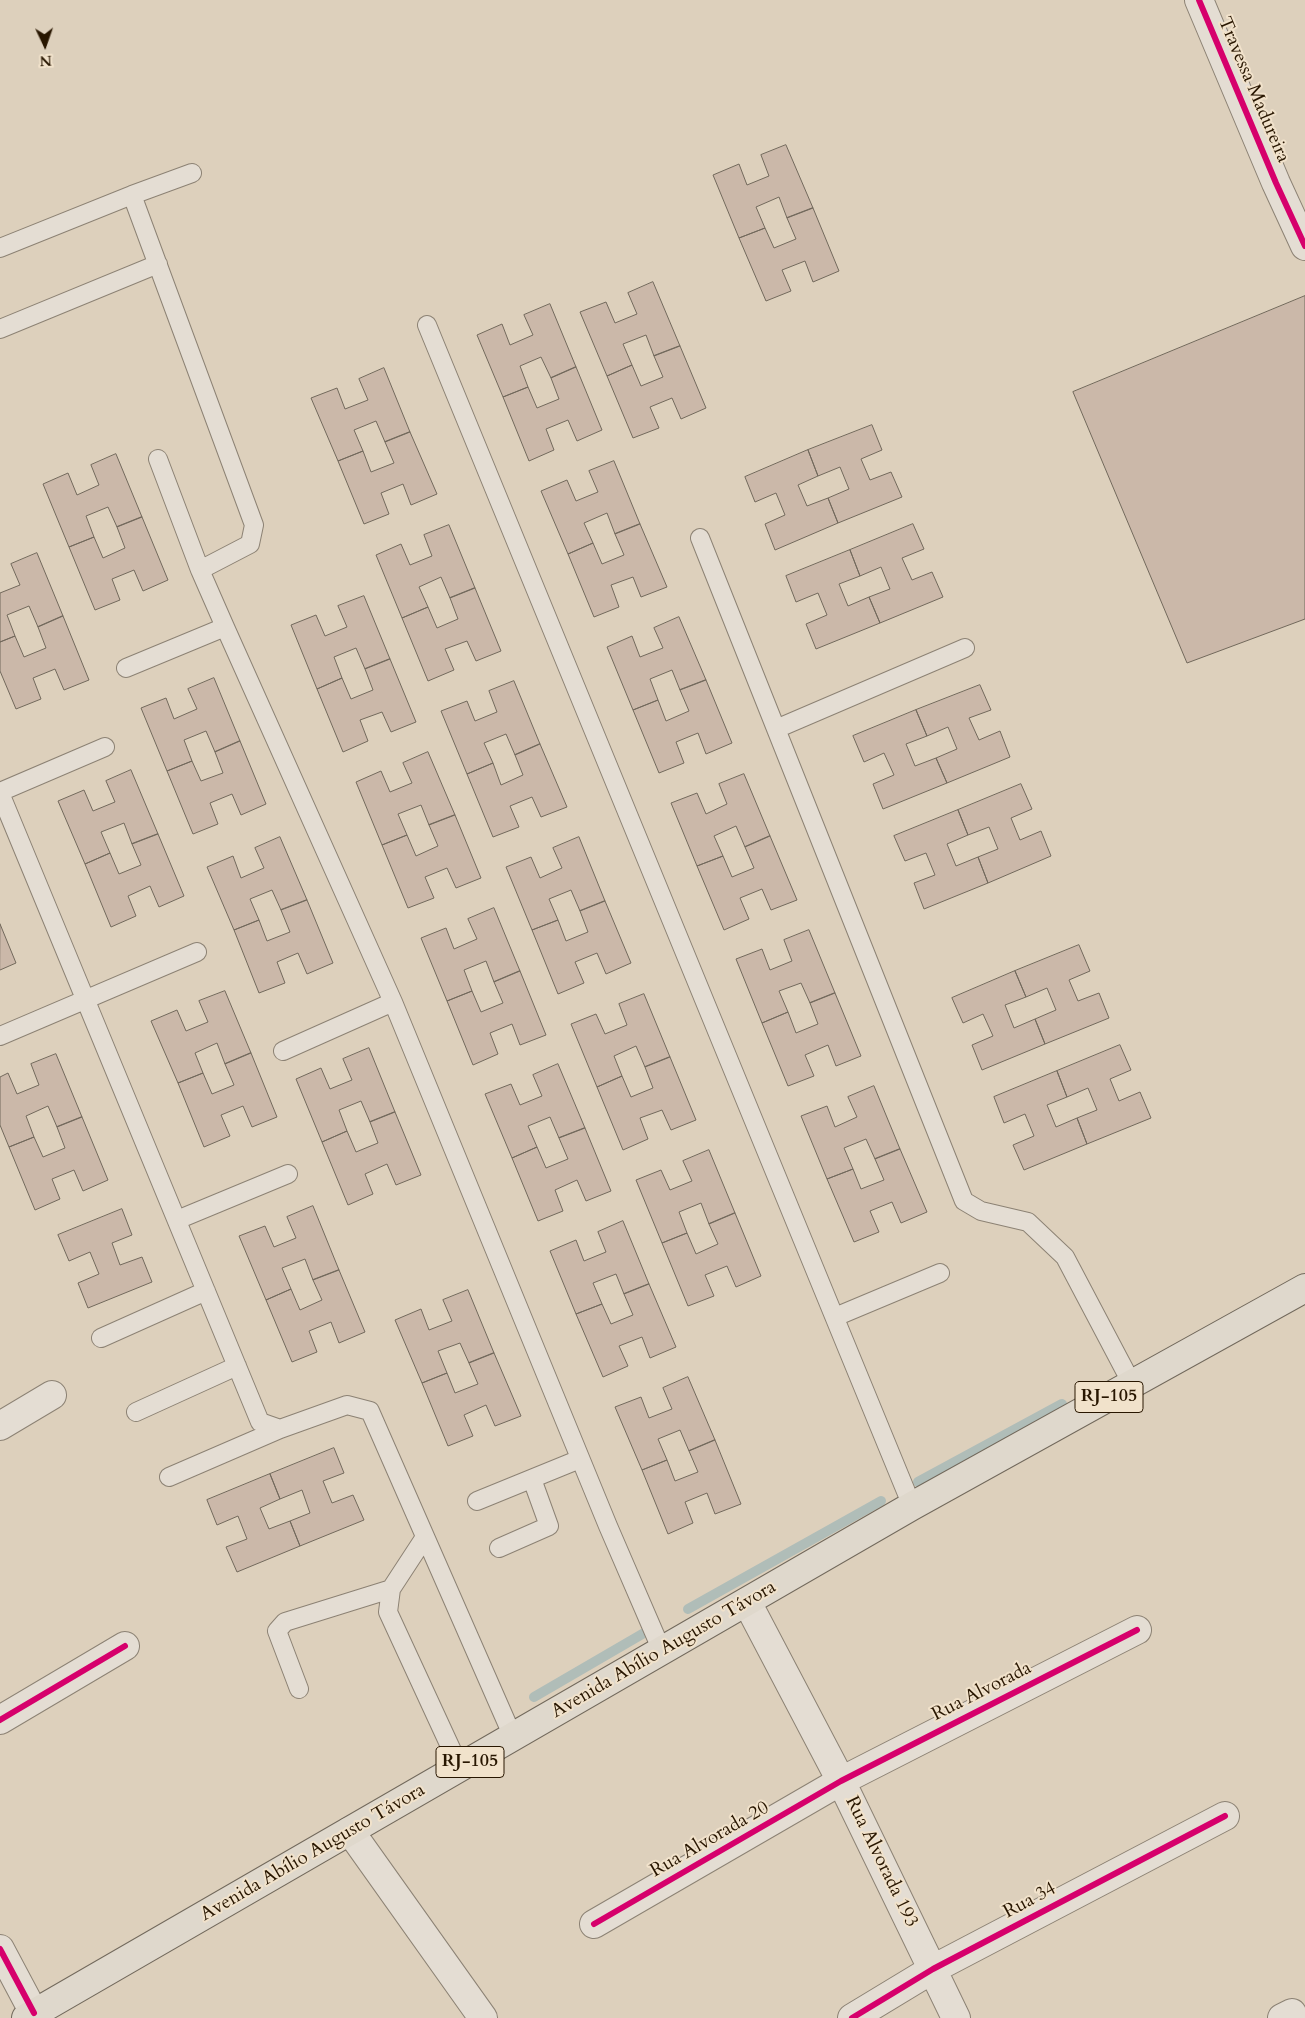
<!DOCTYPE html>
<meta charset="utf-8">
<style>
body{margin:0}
#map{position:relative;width:1305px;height:2018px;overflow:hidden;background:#ddd0bc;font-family:Cardo,serif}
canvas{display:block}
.north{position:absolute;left:20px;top:20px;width:50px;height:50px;-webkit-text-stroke:4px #f1e2cb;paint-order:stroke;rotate:177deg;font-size:14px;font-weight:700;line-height:20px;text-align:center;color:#281600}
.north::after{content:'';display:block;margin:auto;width:18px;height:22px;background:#281600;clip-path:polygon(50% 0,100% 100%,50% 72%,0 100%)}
</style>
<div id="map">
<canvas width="1305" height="2018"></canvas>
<div class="north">N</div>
</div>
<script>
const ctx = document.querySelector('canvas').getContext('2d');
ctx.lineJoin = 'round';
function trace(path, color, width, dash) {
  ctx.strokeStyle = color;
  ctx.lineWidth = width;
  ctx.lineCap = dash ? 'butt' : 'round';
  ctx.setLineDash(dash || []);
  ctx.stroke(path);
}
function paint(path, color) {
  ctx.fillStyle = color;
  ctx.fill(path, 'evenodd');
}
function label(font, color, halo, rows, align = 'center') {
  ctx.font = font + ' Cardo,serif';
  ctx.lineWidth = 4;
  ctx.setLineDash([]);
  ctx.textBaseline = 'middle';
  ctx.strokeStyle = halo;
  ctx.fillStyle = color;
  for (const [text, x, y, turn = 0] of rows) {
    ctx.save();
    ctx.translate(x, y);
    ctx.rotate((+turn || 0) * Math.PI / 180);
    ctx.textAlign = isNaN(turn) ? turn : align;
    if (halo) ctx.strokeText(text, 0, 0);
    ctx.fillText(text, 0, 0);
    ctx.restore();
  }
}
trace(new Path2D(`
 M918,1482l144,-78
 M688,1609l193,-108
 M534,1697l110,-64`), '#b0bdb8', 10);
const building = new Path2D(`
 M786,145l27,63 -26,10 -8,-21 -23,10 9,21 -26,10 -26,-63 26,-11 8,21 22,-9 -8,-21z
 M813,208l26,63 -26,11 -8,-21 -23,9 9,21 -25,10 -27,-63 26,-10 9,20 22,-9 -9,-21z
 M653,282l27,64 -26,10 -8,-21 -23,9 9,21 -25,11 -27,-64 26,-10 9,21 22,-9 -9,-21z
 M1305,296v323l-118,44 -114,-271z
 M550,304l26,63 -25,11 -10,-21 -21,9 8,21 -25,10 -26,-62 25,-11 8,21 23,-10 -9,-20z
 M680,346l26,62 -25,11 -9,-21 -22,9 9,21 -26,10 -26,-62 25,-11 9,21 22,-9 -9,-21z
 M576,367l26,63 -25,11 -9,-21 -22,9 8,21 -25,11 -26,-64 25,-10 9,21 22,-9 -8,-21z
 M384,368l26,64 -25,10 -9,-21 -22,9 9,21 -25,10 -27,-63 26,-10 8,21 23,-9 -9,-21z
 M872,425l10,25 -21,9 9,21 21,-8 11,25 -64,26 -10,-25 21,-9 -9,-22 -22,9 -10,-26z
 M410,432l27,62 -26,11 -8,-21 -22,9 8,21 -25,10 -26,-63 25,-10 8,21 23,-9 -9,-21z
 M808,450l10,26 -20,9 9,21 21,-8 10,25 -63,27 -10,-26 20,-9 -9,-22 -21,9 -10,-25z
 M116,454l26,63 -25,10 -9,-20 -22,9 8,21 -25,10 -26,-63 25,-11 9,22 22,-10 -8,-20z
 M614,461l26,63 -25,10 -8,-21 -23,10 9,20 -25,11 -27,-63 26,-11 9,21 22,-9 -9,-21z
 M142,517l26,63 -25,11 -9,-21 -22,9 8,21 -25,10 -26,-63 25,-10 9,21 22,-10 -8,-21z
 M640,524l27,63 -26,10 -8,-20 -22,8 8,22 -25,10 -26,-63 25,-11 9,21 22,-9 -9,-21z
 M913,524l11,25 -22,9 10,22 20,-8 11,25 -63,26 -11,-26 21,-8 -9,-22 -21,9 -10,-26z
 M449,525l26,63 -25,10 -9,-21 -22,10 9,20 -26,11 -26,-63 25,-11 9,21 22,-9 -8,-21z
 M850,550l10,26 -21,8 9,22 21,-9 11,26 -64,26 -10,-25 21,-9 -9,-22 -22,9 -10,-26z
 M37,553l26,63 -25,11 -9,-21 -22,9 8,21 -15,6v-49l20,-8 -9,-21z
 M475,588l26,63 -25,10 -9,-20 -22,8 9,21 -26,11 -26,-63 26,-11 9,21 21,-9 -8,-21z
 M364,596l26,63 -25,10 -9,-21 -22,9 8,21 -25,11 -26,-64 25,-10 9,21 22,-9 -9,-21z
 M63,616l26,64 -25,10 -9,-21 -22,9 8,21 -25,10 -16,-38v-29l15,-6 9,21 22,-9 -8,-21z
 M679,617l27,63 -26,10 -8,-20 -22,9 8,21 -25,10 -26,-63 25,-11 8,21 23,-9 -9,-20z
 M390,659l26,63 -25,10 -9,-20 -22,8 8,21 -25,11 -26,-63 25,-11 9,21 22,-9 -8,-21z
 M214,678l26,63 -25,11 -9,-21 -22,9 8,21 -25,10 -26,-63 25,-10 8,21 23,-10 -9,-20z
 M706,680l26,63 -26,11 -8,-21 -22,9 8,21 -25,10 -26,-63 25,-10 8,21 23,-10 -9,-21z
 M514,681l26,63 -25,11 -9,-21 -22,9 9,20 -26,11 -26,-63 26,-10 8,20 22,-9 -8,-21z
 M980,685l11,25 -22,8 10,22 21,-9 10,26 -63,26 -11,-25 21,-9 -9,-22 -21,9 -11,-26z
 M916,710l11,26 -21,8 9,22 21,-8 11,25 -64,26 -10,-25 21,-9 -10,-22 -20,9 -11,-26z
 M240,741l26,63 -25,11 -9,-21 -22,9 8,21 -25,10 -26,-63 25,-10 9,20 22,-8 -8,-21z
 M540,744l27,63 -26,10 -9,-20 -22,9 9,21 -26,10 -26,-63 26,-11 8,22 22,-10 -8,-20z
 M428,752l27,63 -26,10 -8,-20 -23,9 9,21 -25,10 -26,-63 25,-11 9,21 22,-9 -9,-20z
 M131,770l27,64 -26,10 -8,-21 -23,9 9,21 -25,11 -27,-63 26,-11 9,21 22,-9 -9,-21z
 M744,774l26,62 -25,11 -9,-21 -22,10 9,20 -26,10 -26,-63 26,-10 9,21 21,-10 -8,-20z
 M1021,784l11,25 -21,9 9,22 21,-9 10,25 -63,27 -10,-26 20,-8 -9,-22 -21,8 -10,-25z
 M958,810l10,25 -21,9 9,22 22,-9 10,26 -64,26 -10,-26 21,-8 -9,-22 -21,8 -11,-25z
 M455,815l26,63 -25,10 -9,-20 -22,9 9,21 -26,10 -26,-63 25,-10 9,21 22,-10 -9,-21z
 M158,834l26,62 -25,11 -9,-21 -22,10 8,20 -25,11 -26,-63 25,-11 9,21 22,-9 -9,-21z
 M770,836l27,64 -26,10 -9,-21 -22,9 9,21 -25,11 -27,-64 26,-10 9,21 22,-9 -9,-21z
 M280,837l27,63 -26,10 -9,-20 -22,9 9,21 -25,10 -27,-63 26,-11 8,22 23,-10 -9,-20z
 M579,837l26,64 -25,10 -9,-21 -22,9 9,21 -26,10 -26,-63 25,-10 9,21 22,-10 -9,-20z
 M307,900l26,63 -26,11 -9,-21 -21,9 8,21 -26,10 -25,-63 25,-10 8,21 23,-9 -9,-22z
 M605,901l26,62 -25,11 -9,-21 -22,9 9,21 -26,11 -26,-64 26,-10 8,21 22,-9 -8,-21z
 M494,908l26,63 -26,11 -8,-21 -22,9 8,21 -25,10 -26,-63 25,-10 8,21 23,-10 -9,-20z
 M0,924l16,39 -16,7z
 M809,930l26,63 -25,10 -9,-20 -22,8 9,21 -26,11 -26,-64 26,-10 8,21 22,-9 -8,-21z
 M1079,945l11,26 -21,9 9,21 21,-8 10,25 -64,26 -10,-25 21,-9 -9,-22 -21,9 -11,-26z
 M520,971l26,64 -26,10 -8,-21 -22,9 8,21 -25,11 -26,-64 25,-10 9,21 22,-9 -9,-21z
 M1015,971l11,26 -21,8 9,23 21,-9 10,25 -63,26 -10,-25 21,-9 -10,-22 -20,9 -11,-25z
 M225,991l26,62 -26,11 -8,-21 -22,10 8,20 -25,10 -27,-62 26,-11 9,21 22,-9 -9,-21z
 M835,993l26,63 -25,10 -8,-21 -23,10 9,21 -26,10 -26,-63 26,-11 8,21 22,-9 -8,-21z
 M644,994l26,63 -25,10 -9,-21 -22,10 8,20 -25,11 -26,-63 25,-10 9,20 22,-9 -8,-21z
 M1120,1045l11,25 -21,9 9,22 21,-9 11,26 -64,26 -10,-26 20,-8 -9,-22 -21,9 -10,-26z
 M369,1048l26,64 -25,10 -9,-21 -22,9 8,21 -25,11 -26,-63 25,-11 9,21 22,-9 -9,-21z
 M251,1053l26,64 -25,10 -9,-21 -22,9 9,21 -26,11 -26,-64 25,-10 9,21 22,-9 -9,-21z
 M56,1054l26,63 -25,10 -9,-21 -22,10 8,21 -25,10 -9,-22v-48l8,-4 9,21 22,-9 -8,-21z
 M670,1057l26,63 -25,10 -9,-20 -22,8 8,21 -25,11 -26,-63 25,-11 9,21 22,-9 -8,-21z
 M558,1064l27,64 -26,10 -9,-21 -22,9 9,21 -25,11 -27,-64 26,-10 9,21 22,-9 -9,-21z
 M1057,1071l10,26 -20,8 9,22 21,-9 10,26 -63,26 -11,-25 21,-9 -9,-22 -21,9 -10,-26z
 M874,1086l26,63 -25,10 -9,-20 -22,9 9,21 -26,10 -26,-63 26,-10 8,21 22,-10 -9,-20z
 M395,1112l26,63 -25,10 -9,-21 -22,10 8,20 -25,11 -26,-63 25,-11 9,21 22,-9 -8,-21z
 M82,1117l26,63 -25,11 -9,-21 -22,9 8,20 -25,11 -26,-63 25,-10 9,20 22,-9 -8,-21z
 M585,1128l26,63 -25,10 -9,-21 -22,10 8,21 -25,10 -26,-63 25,-11 9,21 22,-9 -9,-21z
 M900,1149l27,63 -26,11 -9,-21 -22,9 9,21 -25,10 -27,-63 26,-10 8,20 23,-9 -9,-21z
 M709,1150l26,63 -26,11 -8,-21 -22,9 8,21 -25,10 -26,-63 25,-10 9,20 22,-9 -9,-20z
 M313,1206l26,64 -26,10 -8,-21 -23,9 9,21 -25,11 -27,-64 26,-10 9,21 22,-9 -9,-21z
 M122,1209l10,26 -20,8 8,22 22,-8 10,25 -64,26 -10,-25 21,-9 -9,-22 -21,9 -11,-26z
 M735,1213l26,63 -25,11 -9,-21 -22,9 9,21 -26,10 -26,-63 25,-10 9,21 22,-10 -9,-20z
 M623,1221l26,63 -25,10 -8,-20 -23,9 9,21 -26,10 -26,-63 26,-11 8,21 22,-9 -8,-20z
 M339,1270l26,62 -26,11 -8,-21 -22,9 8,21 -25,10 -26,-62 25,-11 9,21 22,-10 -9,-20z
 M649,1284l27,63 -26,11 -8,-21 -23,9 9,20 -25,11 -27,-63 26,-10 9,20 22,-9 -9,-21z
 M468,1290l26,63 -25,10 -9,-20 -22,8 9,22 -25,10 -27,-63 26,-11 8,21 23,-9 -9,-21z
 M494,1353l27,63 -26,10 -9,-21 -22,10 9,21 -25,10 -26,-63 25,-10 8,20 23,-9 -9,-21z
 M688,1377l27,63 -26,11 -9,-21 -22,9 9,21 -25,10 -27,-63 26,-10 8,21 23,-9 -9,-21z
 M715,1440l26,64 -26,10 -8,-21 -22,9 8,21 -25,11 -26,-64 25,-10 8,21 23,-9 -9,-21z
 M334,1448l10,25 -21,8 9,22 21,-8 11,25 -64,26 -10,-25 20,-8 -8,-23 -22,9 -10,-25z
 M270,1474l10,25 -20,9 9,21 21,-8 10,25 -63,26 -11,-25 21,-8 -9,-23 -21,9 -10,-25z`);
paint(building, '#cbb8a9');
trace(building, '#72695c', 1);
const lane = new Path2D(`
 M132,195l60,-22
 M0,248l132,-53 122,330 -4,19 -50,26
 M427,325l485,1181
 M0,329l158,-65
 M158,459l42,111 25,57 168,375 215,524 54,125
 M700,538l264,663 17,10 47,11 37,35 67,127
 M126,668l99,-41
 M776,729l189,-81
 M0,792l105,-45
 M0,793l260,629 20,7 67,-24 23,6 143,326
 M0,1036l197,-84
 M283,1051l110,-49
 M177,1220l111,-46
 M835,1317l105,-44
 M101,1338l105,-47
 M136,1412l101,-46
 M169,1477l111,-48
 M477,1501l103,-42
 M425,1537l-34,52 -3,23 72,156
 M499,1548l50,-22 -17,-47
 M299,1689l-22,-58 8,-9 106,-33`);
const street = new Path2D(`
 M1199,0l77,183 29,63
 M0,1426l52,-31
 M747,1602l94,179 115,237
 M0,1720l125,-74
 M350,1831l133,187
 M594,1924l247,-143 296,-151
 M0,1949l34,64
 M852,2018l81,-49 292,-153
 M1282,2018l10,-5`);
const primary = new Path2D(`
 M26,2018l886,-512 393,-218`);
trace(lane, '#8c8274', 20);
trace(street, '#8c8274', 30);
trace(primary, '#72695c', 30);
trace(lane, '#e4ddd3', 18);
trace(street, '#e4ddd3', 28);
trace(primary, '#dfd8cc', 28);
trace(new Path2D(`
 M1199,0l77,183 29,63
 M0,1720l125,-74
 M594,1924l247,-143 296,-151
 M0,1949l34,64
 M852,2018l81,-49 292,-153`), '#d6006c', 6);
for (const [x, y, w] of [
 [1109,1397,68],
 [470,1762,68]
]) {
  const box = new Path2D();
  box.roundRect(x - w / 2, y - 15.5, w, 31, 4);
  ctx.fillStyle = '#f1e2cb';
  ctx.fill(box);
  trace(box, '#281600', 1);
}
label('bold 18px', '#281600', null, [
 ["RJ-105",1109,1397],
 ["RJ-105",470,1762]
]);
label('19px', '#281600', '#f1e2cb', [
 ["Travessa Madureira",1253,90,67],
 ["Avenida Abílio Augusto Távora",664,1650,-30],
 ["Rua Alvorada",982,1692,-27],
 ["Rua Alvorada 20",710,1840,-30],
 ["Avenida Abílio Augusto Távora",313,1853,-30],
 ["Rua Alvorada 193",881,1862,64],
 ["Rua 34",1030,1901,-28]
]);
</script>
